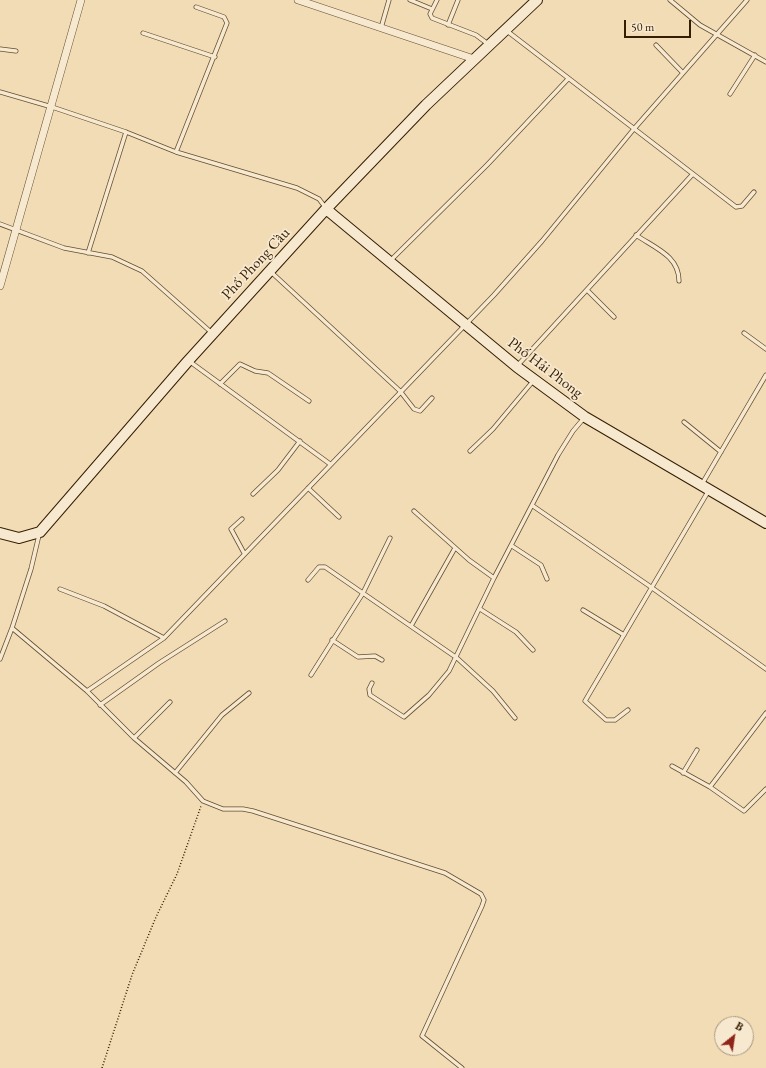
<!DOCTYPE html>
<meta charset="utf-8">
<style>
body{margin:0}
#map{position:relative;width:766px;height:1068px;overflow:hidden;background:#f2dcb6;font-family:"EB Garamond",serif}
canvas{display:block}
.north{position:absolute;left:714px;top:1016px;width:40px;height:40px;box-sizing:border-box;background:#f7e8d0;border:1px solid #a9977d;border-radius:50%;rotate:30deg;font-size:11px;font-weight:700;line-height:16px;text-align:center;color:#351e00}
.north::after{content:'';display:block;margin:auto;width:14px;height:18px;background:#8f2418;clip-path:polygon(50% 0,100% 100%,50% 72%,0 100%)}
.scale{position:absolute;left:624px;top:20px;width:67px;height:18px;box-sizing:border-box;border:2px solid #351e00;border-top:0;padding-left:5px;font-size:12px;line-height:14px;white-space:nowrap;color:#351e00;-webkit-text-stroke:3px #f7e8d0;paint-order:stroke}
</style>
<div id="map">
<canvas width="766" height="1068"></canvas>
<div class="north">B</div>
<div class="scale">50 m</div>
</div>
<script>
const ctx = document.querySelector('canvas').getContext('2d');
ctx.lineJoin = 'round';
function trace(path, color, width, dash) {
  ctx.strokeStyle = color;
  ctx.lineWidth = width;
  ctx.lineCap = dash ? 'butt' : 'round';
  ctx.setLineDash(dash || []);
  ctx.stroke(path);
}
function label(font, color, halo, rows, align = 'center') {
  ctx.font = font + ' "EB Garamond",serif';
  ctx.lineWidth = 3.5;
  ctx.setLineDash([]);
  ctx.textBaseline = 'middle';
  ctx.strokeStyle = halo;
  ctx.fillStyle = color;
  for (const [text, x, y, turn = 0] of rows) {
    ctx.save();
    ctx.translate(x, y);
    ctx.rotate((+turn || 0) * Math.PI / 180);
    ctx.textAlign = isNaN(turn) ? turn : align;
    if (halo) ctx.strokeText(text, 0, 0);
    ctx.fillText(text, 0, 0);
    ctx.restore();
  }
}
const lane = new Path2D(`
 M410,0l22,9
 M437,0l-7,14 2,4 44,17 12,9
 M670,0l30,25 66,37
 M448,25l10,-25
 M381,28l8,-28
 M507,31l229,176 6,-1 12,-14
 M143,33l72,24
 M656,45l27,28
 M0,49l16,2
 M0,92l52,15 74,25 50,20 121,36 22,11 6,8
 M730,94l25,-39
 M176,152l51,-129 -3,-6 -28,-10
 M0,224l64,24 48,9 30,14 70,62
 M636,235c19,13 43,21 43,46
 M88,253l38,-121
 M390,261l97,-96 81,-86
 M271,272l129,119 14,18 6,2 12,-13
 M587,290l27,27
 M744,333l22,16
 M189,361l141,103
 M517,366l175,-191
 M220,384l20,-20 15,7 13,2 41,28
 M684,422l37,30
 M470,451l23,-22 41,-49
 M702,484l64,-109
 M308,488l31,29
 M253,494l25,-24 22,-29
 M533,506l115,79 118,84
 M414,511l55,49 25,18
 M242,519l-11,10 13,24
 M39,535l-8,34 -19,59 75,63 47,47 52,44 17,19 20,8h20l10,2 192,62 36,21 3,6 -2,6 -60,130 40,32
 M512,546l29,19 6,14
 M308,580l11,-13h6l132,91 36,33 22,27
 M60,589l44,17 60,32
 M480,609l36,23 17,18
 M583,610l41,25
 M411,626l44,-78
 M332,640l26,17 17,-1 7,4
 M0,659l12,-31
 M311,675l52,-82 27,-55
 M372,683l-3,6 1,6 34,22 25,-22 20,-24 45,-93 64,-123 15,-24 11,-13
 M87,691l77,-53 330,-343 48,-54 91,-111 114,-130
 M100,705l59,-42 66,-42
 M628,710l-13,10h-9l-21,-19 124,-211
 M766,713l-56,74 34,24 22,-22
 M134,738l36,-36
 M672,766l38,21
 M175,773l47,-58 27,-22
 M683,773l14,-23`);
const street = new Path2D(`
 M298,0l176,59
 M0,286l81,-286`);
const secondary = new Path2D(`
 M326,209l191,158 68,50 181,106
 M0,533l19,5 21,-6 148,-171 138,-152 100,-104 111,-105`);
trace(lane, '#644e2e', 5);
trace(street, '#644e2e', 8);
trace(secondary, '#351e00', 12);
trace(new Path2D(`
 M102,1068l30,-93 24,-58 21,-43 24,-68`), '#351e00', 1.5, [1, 2]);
trace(lane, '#f7e8d0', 3.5);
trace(street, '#f7e8d0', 7);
trace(secondary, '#f7e8d0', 10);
label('15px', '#351e00', '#f7e8d0', [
 ["Phố Phong Cầu",256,264,-47],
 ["Phố Hải Phong",545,368,37]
]);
</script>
